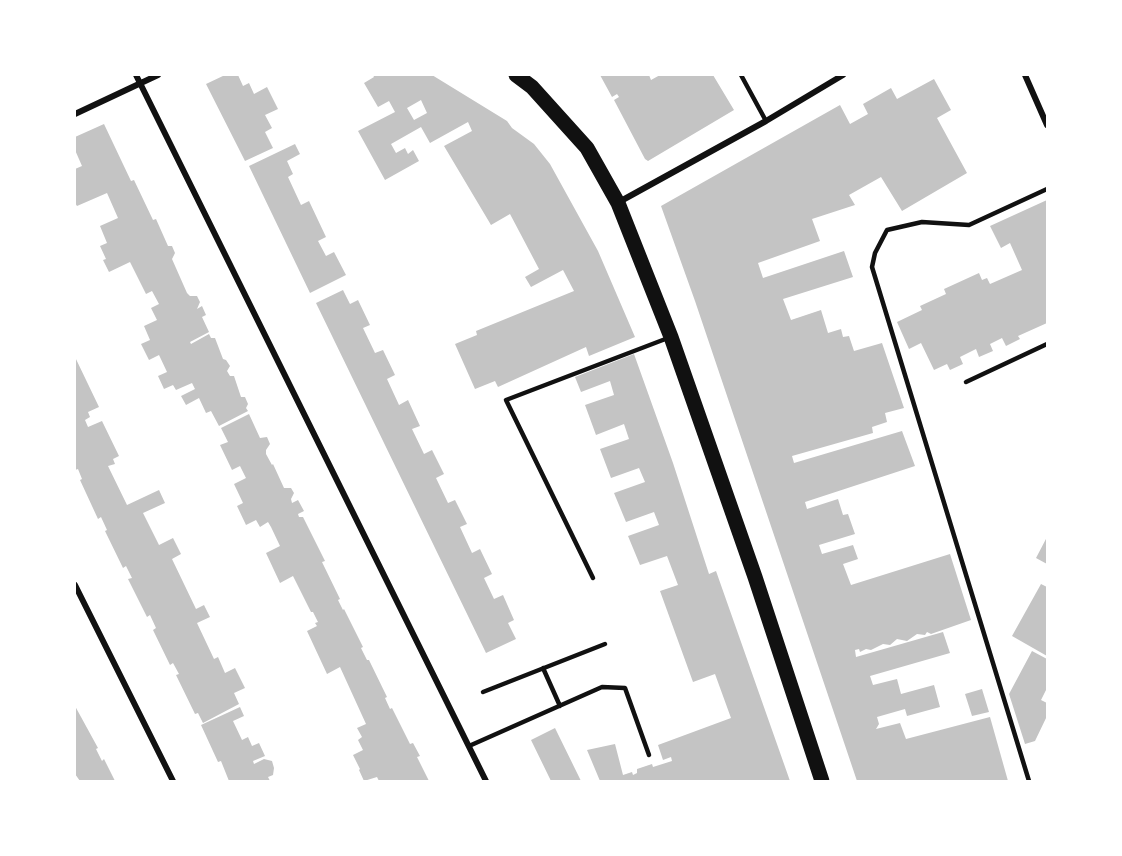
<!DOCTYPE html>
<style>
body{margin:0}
#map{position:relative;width:1122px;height:856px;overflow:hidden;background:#fff;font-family:"Source Sans 3",sans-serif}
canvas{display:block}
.frame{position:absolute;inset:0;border:76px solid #fff;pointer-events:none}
</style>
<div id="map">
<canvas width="1122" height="856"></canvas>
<div class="frame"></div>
</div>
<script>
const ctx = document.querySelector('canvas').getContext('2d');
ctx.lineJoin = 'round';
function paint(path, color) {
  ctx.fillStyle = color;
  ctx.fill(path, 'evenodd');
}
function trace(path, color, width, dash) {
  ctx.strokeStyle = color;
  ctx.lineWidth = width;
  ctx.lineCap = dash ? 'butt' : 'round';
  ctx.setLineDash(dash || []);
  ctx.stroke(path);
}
paint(new Path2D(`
 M225,75h13l5,11 6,-3 5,11 13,-7 11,22 -13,6 7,13 -7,4 8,16 -28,13 -39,-77z
 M373,75h59l75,46 5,7 22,16 16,20 48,87 37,86 -46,19 -3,-9 -88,40 -3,-6 -20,8 -20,-45 22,-9 -1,-4 98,-40 -11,-21 -32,17 -6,-10 14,-8 -29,-55 -19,11 -47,-79 28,-15 -4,-9 -38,21 -9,-16 -30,17 5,9 9,-5 3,6 5,-4 6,11 -34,19 -27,-49 37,-19 -6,-11 -11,6 -14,-24 10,-6zM421,100l6,13 -13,7 -7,-12z
 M600,75h49l2,5 9,-5h53l21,35 -86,51 -3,-2 -31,-59 5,-3 -2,-3 -5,3z
 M934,79l17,31 -14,8 30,55 -65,38 -21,-34 -32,18 6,10 -43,14 8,22 -62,22 5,15 81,-27 9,26 -70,22 8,21 30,-10 7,23 13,-4 2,8 6,-1 5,15 28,-8 22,65 -19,5 2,9 -15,5 1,6 -81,23 2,7 108,-32 13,35 -110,36 2,7 31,-10 5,16 5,-1 7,20 -36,11 3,9 31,-9 5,14 -15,5 8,21 99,-31 21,66 -40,14 -4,-2 -2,3 -8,-1 -10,7 -10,-2 -7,6 -7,-1 -12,6 -5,-1 -6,3 -1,-3 -4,1 1,7 87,-25 7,21 -80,23 3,9 24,-6 4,15 33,-9 6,22 -33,9 -2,-7 -28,8 2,7 -3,5 24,-6 6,16 84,-22 18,64h-151l-162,-480 -34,-95 179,-101 10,19 18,-10 -5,-10 28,-16 6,11z
 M104,124l27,57 3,-1 19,40 3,-1 12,27h4l3,7 -3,6 15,34 3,3h7l3,6 -3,7 5,-3 4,9 -4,2 7,15 -19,10 1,2 18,-10 2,4h4l8,21 3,1 4,6 -3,5 3,5h4l7,21h4l3,7 -2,4 2,3 -29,15 -8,-15 -5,2 -7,-15 -13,7 -5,-9 14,-7 -3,-6 -16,7 -3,-5 -9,4 -6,-13 9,-4 -8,-17 -10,5 -8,-16 9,-4 -6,-14 13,-6 -6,-12 8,-4 -7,-13 -6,3 -16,-32 -21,10 -6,-12 3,-1 -6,-13 7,-3 -7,-17 18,-8 -11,-25 -30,13 -2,-3v-34l7,-3 -7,-16v-13z
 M295,144l5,10 -13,7 6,13 -5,3 13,28 8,-4 17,36 -8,4 8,15 8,-4 12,23 -36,18 -61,-127z
 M1047,200v123l-29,13 2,3 -14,7 -4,-8 -12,6 3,7 -14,6 -3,-8 -16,8 3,7 -13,6 -3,-6 -13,6 -13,-27 -12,6 -12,-27 25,-12 -2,-4 26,-12 -2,-5 35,-16 3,7 5,-2 3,6 32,-14 -12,-27 -9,5 -11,-22z
 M343,290l7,14 8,-4 12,25 -7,3 12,25 8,-3 12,25 -8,4 12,26 9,-5 12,26 -8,3 12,25 8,-4 12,24 -8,4 12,25 7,-3 12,24 -7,3 12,26 8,-4 12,25 -8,4 10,21 9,-4 11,25 -6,3 8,16 -30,14 -170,-350z
 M634,354l39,109 36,111 7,-3 74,210h-190l-13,-31 28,-6 8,31 9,-3 1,3 4,-2v-4l15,-5 1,3 19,-6 -1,-4 -8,3 -5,-15 73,-27 -16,-44 -22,8 -33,-91 18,-6 -11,-29 -27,9 -12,-29 31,-11 -5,-13 -28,10 -12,-29 31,-11 -6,-14 -28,10 -11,-29 29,-10 -5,-15 -28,11 -11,-30 29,-10 -4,-14 -29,11 -6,-15z
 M75,357l24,50 -11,5 2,5 -5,3 3,7 14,-6 17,35 -6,3 2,5 -7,2 19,39 32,-15 6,13 -22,10 16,32 14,-7 8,16 -9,5 24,50 8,-4 6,12 -13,6 17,36 4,-2 7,16 10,-5 10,20 -11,5 5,11 -36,19 -5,-10 -3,1 -19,-39 3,-1 -6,-11 -3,2 -17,-35 3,-2 -6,-13 -3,2 -19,-38 4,-1 -6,-12 -3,2 -18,-37 2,-1 -6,-13 -3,2 -18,-39 2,-1 -4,-10 -3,1z
 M249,414l11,24 7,-1 3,7 -4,6v4l6,11 1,-1 11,24h7l3,5 -3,6 1,4 6,-3 6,11 -6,3 1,3h4l22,44 -3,1 18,37 -2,1 5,10 1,-1 19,38 -2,1 6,12h2l18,37 -2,1 5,11 2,-1 18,36 3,-1 7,13 -3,1 12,24h-50l-2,-4 -13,4 -5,-11 1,-1 -7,-14 10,-5 -5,-10 4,-3 -5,-9 9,-4 -26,-57 -13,7 -20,-43 10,-5 -2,-3 3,-1 -5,-10h-2l-18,-36 -13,7 -14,-30 14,-7 -9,-19 -3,-5 -8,5 -4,-7 -10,5 -9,-19 6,-3 -9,-19 12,-6 -6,-12 -8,4 -12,-25 8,-3 -7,-14z
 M1047,537v27l-11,-6z
 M1041,584l6,3v69l-35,-20z
 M1032,651l15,8v29l-6,12 6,3v13l-12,25 -10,3 -16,-50z
 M982,689l7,23 -17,4 -7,-22z
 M75,706l23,42 -2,1 6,12 2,-2 11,22h-35l-5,-7z
 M240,707l4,9 -11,5 9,19 6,-3 4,9 7,-3 6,13 -12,5 1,3 10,-5 8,2 2,7 -1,7 -5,2 2,4h-41l-8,-20 -3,1 -17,-37z
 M555,728l26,53h-30l-20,-41z`), '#c4c4c4');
trace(new Path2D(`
 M741,75l25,46
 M966,382l81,-38
 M593,578l-87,-178 162,-62
 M543,668l17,38
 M483,692l122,-48
 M469,746l133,-59 23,1 24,67
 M1029,781l-157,-514 3,-14 12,-23 35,-8 47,3 78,-36`), '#111', 4.5);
trace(new Path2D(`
 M136,75l350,706
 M1025,75l22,50
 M75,114l83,-39
 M619,202l147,-81 77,-46
 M75,585l98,196`), '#111', 6);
trace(new Path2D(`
 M516,75l16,12 55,61 31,55 53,134 84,240 67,204`), '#111', 15);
</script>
